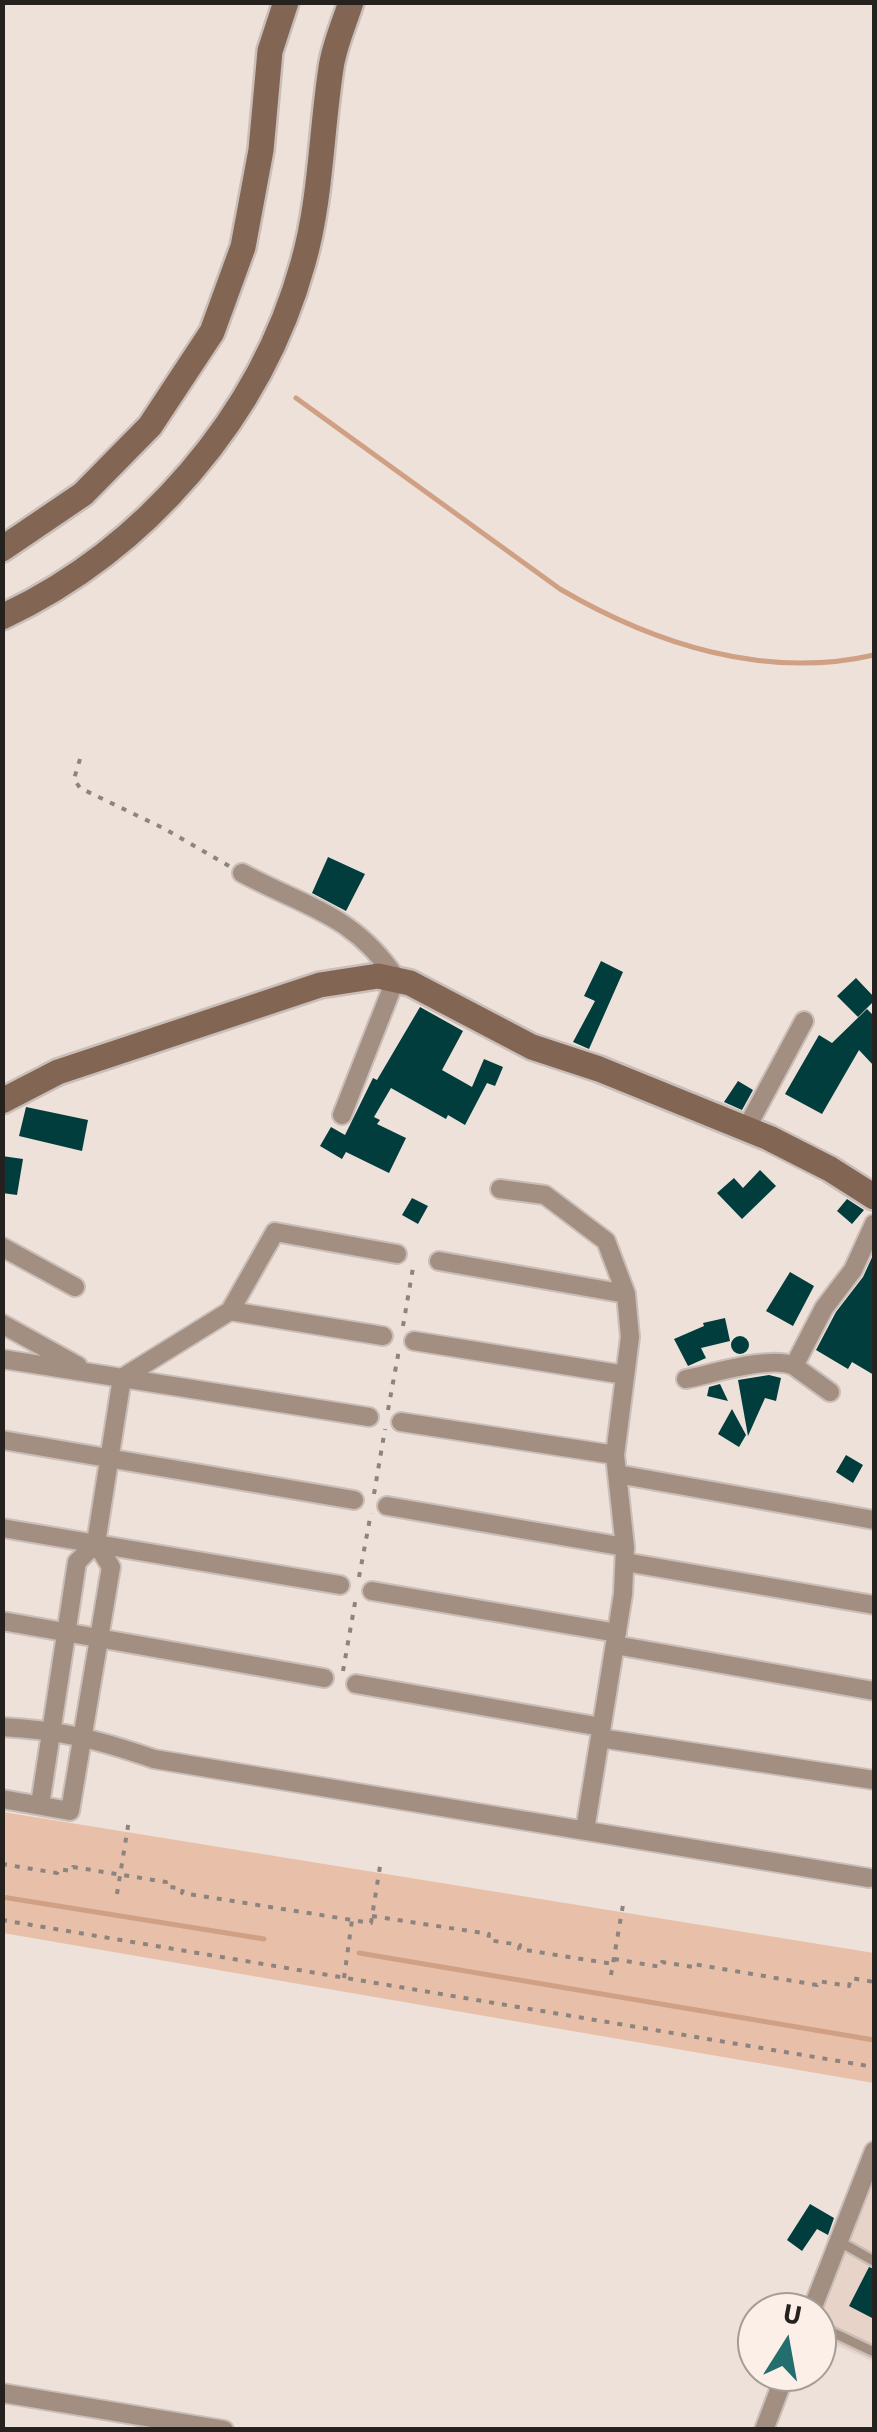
<!DOCTYPE html>
<style>
body{margin:0}
#map{position:relative;width:877px;height:2432px;overflow:hidden;background:#eee1da;font-family:"Source Sans 3",sans-serif}
canvas{display:block}
.frame{position:absolute;inset:0;border:5px solid #25211e;pointer-events:none}
.north{position:absolute;left:737px;top:2292px;width:100px;height:100px;box-sizing:border-box;background:#fbefe7;border:2px solid #a59d97;border-radius:50%;rotate:11deg;font-size:28px;font-weight:700;line-height:40px;text-align:center;color:#25211e}
.north::after{content:'';display:block;margin:auto;width:35px;height:45px;background:#246f6e;clip-path:polygon(50% 0,100% 100%,50% 72%,0 100%)}
</style>
<div id="map">
<canvas width="877" height="2432"></canvas>
<div class="frame"></div>
<div class="north">U</div>
</div>
<script>
const ctx = document.querySelector('canvas').getContext('2d');
ctx.lineJoin = 'round';
function paint(path, color) {
  ctx.fillStyle = color;
  ctx.fill(path, 'evenodd');
}
function trace(path, color, width, dash) {
  ctx.strokeStyle = color;
  ctx.lineWidth = width;
  ctx.lineCap = dash ? 'butt' : 'round';
  ctx.setLineDash(dash || []);
  ctx.stroke(path);
}
paint(new Path2D(`
 M874,2178v184l-57,-25v-17z`), '#e7d3c8');
paint(new Path2D(`
 M3,1812l871,141v130l-871,-150z`), '#e8c0a9');
trace(new Path2D(`
 M296,398l264,191c94,55 205,91 314,66
 M2,1897l262,42
 M359,1953l515,87`), '#d0a084', 5);
paint(new Path2D(`
 M328,857l37,17 -19,37 -34,-18z
 M601,961l22,11 -34,77 -16,-7 22,-41 -11,-5z
 M856,978l18,19v4l-16,16 -21,-21z
 M420,1007l43,24 -21,39 30,17 12,-28 19,8 -8,19 -8,-3 -22,42 -17,-10 -2,4 -55,-31 -17,29 6,3 -3,4 29,14 -17,35 -43,-21 -4,7 -22,-13 11,-19 14,8 28,-57 4,2z
 M867,1009l7,7v50l-15,-16 -37,64 -37,-20 34,-59 13,8z
 M738,1081l15,9 -11,20 -18,-8z
 M26,1107l62,13 -6,31 -63,-15z
 M2,1156l21,3 -6,36 -15,-2z
 M760,1170l16,16 -34,33 -25,-26 17,-15 9,10z
 M412,1198l16,8 -10,18 -16,-9z
 M847,1199l17,11 -12,14 -15,-13z
 M874,1253v122l-22,-13 -4,7 -32,-19 20,-38 27,-35z
 M790,1272l24,14 -21,40 -27,-15z
 M725,1318l5,23 -29,7 5,10 -18,8 -14,-27 30,-13 -1,-3z
 M731 1345a9 9 0 1 1 18 0a9 9 0 1 1-18 0Z
 M769,1375l12,3 -5,23 -11,-3 -17,38 -10,-56z
 M720,1384l8,17 -21,-5 2,-9z
 M732,1409l14,26 -7,12 -21,-13z
 M846,1455l17,10 -10,18 -17,-11z
 M810,2204l24,14 -6,17 -11,-6 -15,22 -15,-11z
 M869,2267l5,2v50l-25,-13z`), '#013d3c');
const lane = new Path2D(`
 M840,2242l34,19
 M817,2325l57,27`);
const street = new Path2D(`
 M242,873c65,35 111,41 154,105l-54,137
 M746,1129l58,-108
 M500,1189l45,6 61,46 20,53 4,43 -15,118 10,92 -2,47 -38,236
 M2,1247l73,40
 M439,1261l187,33
 M230,1311l153,25
 M2,1324l76,42
 M414,1341l211,34
 M2,1359l367,58
 M686,1379c26,-5 85,-24 108,-13
 M830,1392l-36,-26 30,-58 29,-38 21,-46
 M401,1422l214,33
 M2,1440l352,60
 M617,1474l257,46
 M387,1506l238,41
 M2,1528l338,57
 M625,1562l249,43
 M372,1591l245,42
 M2,1621l322,57
 M615,1645l259,46
 M356,1684l245,43
 M2,1727c59,3 97,13 152,32l715,119
 M600,1738l274,42
 M2,1799l68,12 41,-244 -15,-24
 M40,1805l37,-243 19,-19 26,-165 108,-67 45,-79 122,22
 M811,2312l63,-161
 M2,2393l222,37
 M764,2430l22,-58`);
const secondary = new Path2D(`
 M2,549l81,-55 67,-68 62,-94 31,-85 18,-97 9,-99 16,-49
 M2,617c143,-67 259,-201 301,-354 18,-63 18,-130 28,-195 3,-22 13,-44 20,-66
 M2,1101l56,-29 262,-87 58,-9 32,7 122,64 67,22 170,69 61,31 44,28`);
trace(lane, '#cabeb8', 14);
trace(street, '#cabeb8', 22);
trace(secondary, '#cabeb8', 30);
trace(new Path2D(`
 M80,759l-6,20 6,9 85,41 64,37
 M403,1326l11,-64
 M388,1410l11,-60
 M374,1494l11,-65
 M359,1577l12,-64
 M343,1671l13,-74
 M2,1864l55,9 1,-4 14,2 1,-4 93,15 -1,4 18,3 -1,4 189,30 10,-63
 M117,1894l12,-74
 M372,1916l117,18 -1,6 32,5 -1,4 94,15
 M2,1920l872,147
 M614,1959l47,8 1,-5 31,5v-3l124,21 1,-4 31,5 2,-8 23,4
 M611,1975l13,-76
 M344,1978l8,-58`), '#8c847f', 4, [5, 8]);
trace(lane, '#a38e82', 9);
trace(street, '#a38e82', 18);
trace(secondary, '#836554', 25);
</script>
